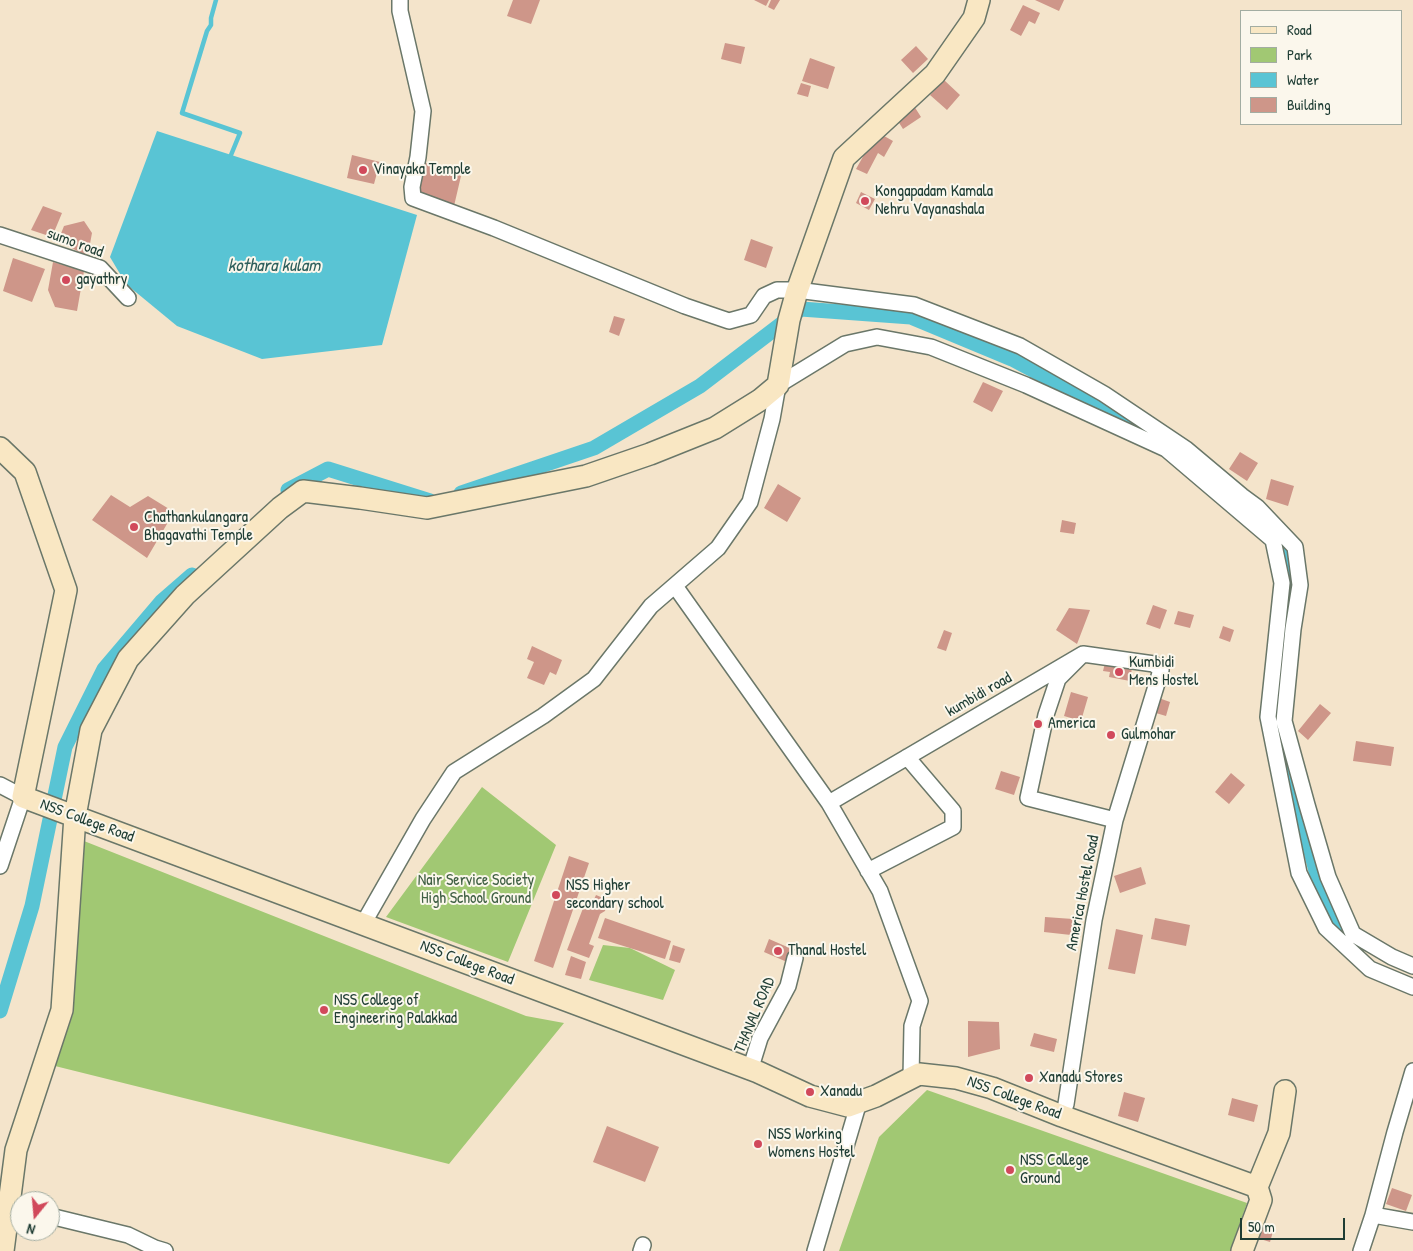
<!DOCTYPE html>
<style>
body{margin:0}
#map{position:relative;width:1413px;height:1251px;overflow:hidden;background:#f4e4cb;font-family:"Patrick Hand",sans-serif}
canvas{display:block}
.legend{position:absolute;left:1240px;top:10px;width:162px;height:115px;box-sizing:border-box;background:#fbf7ec;border:1px solid #a3ada2;margin:0;padding:6px 9px;list-style:none;font-size:15px;color:#1f3d34}
.legend li{display:flex;align-items:center;gap:10px;height:25px}
.legend b{width:25px;border:1px solid #a3ada2}
.north{position:absolute;left:10px;top:1191px;width:50px;height:50px;box-sizing:border-box;background:#fbf7ec;border:1px solid #a3ada2;border-radius:50%;rotate:197deg;font-size:14px;font-weight:700;line-height:20px;text-align:center;color:#1f3d34}
.north::after{content:'';display:block;margin:auto;width:18px;height:22px;background:#d1495b;clip-path:polygon(50% 0,100% 100%,50% 72%,0 100%)}
.scale{position:absolute;left:1240px;top:1218px;width:105px;height:22px;box-sizing:border-box;border:2px solid #1f3d34;border-top:0;padding-left:6px;font-size:15px;line-height:18px;white-space:nowrap;color:#1f3d34;-webkit-text-stroke:4px #fbf7ec;paint-order:stroke}
</style>
<div id="map">
<canvas width="1413" height="1251"></canvas>
<ul class="legend">
<li><b style="height:6px;background:#f9e7c3"></b>Road</li>
<li><b style="height:14px;background:#a1c873"></b>Park</li>
<li><b style="height:14px;background:#59c4d4"></b>Water</li>
<li><b style="height:14px;background:#ce9689"></b>Building</li>
</ul>
<div class="north">N</div>
<div class="scale">50 m</div>
</div>
<script>
const ctx = document.querySelector('canvas').getContext('2d');
ctx.lineJoin = 'round';
function paint(path, color) {
  ctx.fillStyle = color;
  ctx.fill(path, 'evenodd');
}
function trace(path, color, width, dash) {
  ctx.strokeStyle = color;
  ctx.lineWidth = width;
  ctx.lineCap = dash ? 'butt' : 'round';
  ctx.setLineDash(dash || []);
  ctx.stroke(path);
}
function label(font, color, halo, rows, align = 'center') {
  ctx.font = font + ' "Patrick Hand",sans-serif';
  ctx.lineWidth = 4;
  ctx.setLineDash([]);
  ctx.textBaseline = 'middle';
  ctx.strokeStyle = halo;
  ctx.fillStyle = color;
  for (const [text, x, y, turn = 0] of rows) {
    ctx.save();
    ctx.translate(x, y);
    ctx.rotate((+turn || 0) * Math.PI / 180);
    ctx.textAlign = isNaN(turn) ? turn : align;
    if (halo) ctx.strokeText(text, 0, 0);
    ctx.fillText(text, 0, 0);
    ctx.restore();
  }
}
paint(new Path2D(`
 M482,787l74,58 -48,117 -122,-45z
 M84,841l442,175 38,7 -115,141 -394,-98 18,-52z
 M603,945l27,3 45,22 -12,30 -74,-20z
 M927,1090l320,113 -17,48h-391l40,-114z`), '#a1c873');
paint(new Path2D(`
 M157,131l260,84 -35,130 -120,14 -85,-33 -51,-42 -16,-27z`), '#59c4d4');
trace(new Path2D(`
 M216,0l-5,18v7l-4,6 -25,82 58,20 -9,22`), '#59c4d4', 4.5);
trace(new Path2D(`
 M288,490l40,-21 102,32
 M461,493l133,-45 106,-62 101,-77 110,8 101,42 135,72 13,10
 M1271,531l12,14v28
 M1283,624v26l-7,72 13,43 30,118 21,51 12,7
 M0,1011l32,-105 33,-159 39,-78 57,-67 31,-27`), '#59c4d4', 15);
paint(new Path2D(`
 M513,0h27l-9,24 -24,-8z
 M754,0h15l-3,6z
 M771,0h9l-6,10 -6,-3z
 M1035,0h29l-5,11z
 M1023,5l17,8 -5,11 -6,-3 -8,15 -11,-6z
 M725,43l20,4 -4,17 -20,-5z
 M916,46l12,13 -15,14 -12,-13z
 M810,58l25,9 -7,22 -26,-8z
 M944,80l16,15 -13,15 -17,-15z
 M801,83l10,3 -3,11 -11,-3z
 M914,106l7,11 -18,12 -7,-11z
 M877,132l16,9 -9,16 -6,-4 -11,21 -11,-5z
 M352,155l28,7 -6,22 -27,-6z
 M424,162l37,14 -7,30 -36,-13z
 M861,192l14,7 -6,11 -13,-7z
 M43,206l19,7 -10,24 -21,-7z
 M84,221l8,12 -3,16 -4,6 -27,-14 6,-15z
 M751,239l22,8 -7,21 -22,-8z
 M13,258l32,11 -13,33 -29,-11z
 M53,262l31,9 -7,40 -22,-4 -7,-17z
 M614,316l11,3 -6,17 -10,-4z
 M983,382l20,9 -11,21 -19,-10z
 M1240,452l18,11 -11,18 -18,-12z
 M1271,479l23,7 -6,20 -22,-7z
 M778,484l23,14 -14,24 -23,-14z
 M111,495l19,12 18,-11 26,16 -27,46 -55,-38z
 M1062,520l14,3 -2,11 -14,-2z
 M1153,605l14,5 -7,19 -14,-5z
 M1069,608l21,2 -13,34 -21,-14z
 M1178,611l16,4 -4,13 -16,-4z
 M1223,626l11,4 -4,12 -11,-4z
 M944,630l8,3 -6,18 -9,-3z
 M532,646l30,14 -6,15 -6,-3 -6,13 -17,-7 7,-16 -7,-3z
 M1105,663l27,5 -2,13 -21,-4 1,-5 -7,-1z
 M1071,692l17,5 -7,24 -17,-5z
 M1153,696l17,6 -4,14 -17,-5z
 M1320,704l11,9 -23,27 -10,-9z
 M1356,741l38,6 -3,19 -38,-5z
 M1001,771l19,6 -6,18 -19,-6z
 M1231,773l14,12 -16,19 -14,-12z
 M569,856l20,7 -36,105 -19,-7z
 M1141,867l5,17 -26,9 -6,-17z
 M596,895l12,5 -3,11 -5,3 -11,30 5,2 -5,12 -22,-8 18,-47 6,3z
 M1045,917l28,2 -2,16 -27,-3z
 M605,918l66,23 -6,18 -67,-21z
 M1155,918l35,7 -4,21 -35,-7z
 M1116,929l27,6 -8,39 -27,-5z
 M769,939l23,10 -5,13 -23,-10z
 M673,945l12,4 -5,14 -11,-3z
 M571,956l15,6 -5,17 -16,-4z
 M968,1021l31,1 1,27 -32,8z
 M1034,1033l23,6 -3,13 -24,-6z
 M1124,1092l21,6 -7,24 -20,-6z
 M1232,1098l26,7 -4,17 -26,-7z
 M607,1126l52,21 -14,35 -52,-20z
 M1392,1188l20,7 -6,16 -20,-7z
 M1261,1224l13,4 -4,14 -13,-4z`), '#ce9689');
const street = new Path2D(`
 M400,0v11l23,100 -5,46 -6,30 1,11 81,30 191,78 44,15 22,-6 13,-19 13,-6h20l117,15 106,41 84,48 82,55 56,47 15,11 38,40 5,38 -7,44 -9,92 23,84 21,72 25,57 39,23 21,9
 M0,235l100,33 28,30
 M675,586l154,217 51,88 40,110 -8,25 -1,52
 M1083,654l71,10 7,6 -46,150
 M0,785l23,12 -23,69
 M829,803l254,-149 -25,25 -12,36 -18,83 87,22 -21,100 -28,184 -4,12
 M868,871l85,-44v-16l-46,-54
 M363,924l60,-105 31,-47 89,-56 51,-37 57,-73 67,-58 32,-46 22,-83 6,-34 67,-41 32,-7 54,10 95,38 140,64 107,91 9,43 -14,134 31,156 27,55 44,41 43,18
 M761,1073l-10,-6 9,-29 28,-52 7,-28
 M1373,1215l22,-83 18,-61
 M50,1216l78,19 27,13 10,3
 M641,1251l2,-6
 M815,1251l44,-149
 M1361,1251l12,-36 40,7`);
const secondary = new Path2D(`
 M0,448l25,24 41,118 -43,207 735,275 52,24 38,10 28,-10 43,-22 37,4 36,10 70,28 195,71
 M1257,1187l22,-54 6,-42
 M3,1251l13,-101 46,-140 13,-194 16,-86 37,-71 57,-64 95,-87 23,-17 57,7 67,10 159,-32 64,-22 65,-26 45,-28 18,-15 11,-65 8,-29 47,-133 91,-84 39,-56 5,-18
 M1242,1251l19,-51 -4,-13`);
trace(street, '#6a7769', 18);
trace(secondary, '#6a7769', 24);
trace(street, '#fff', 15);
trace(secondary, '#f9e7c3', 21);
for (const [x, y, r, color] of [
 [363,170,5,"#d1495b"],
 [865,201,5,"#d1495b"],
 [66,280,5,"#d1495b"],
 [134,527,5,"#d1495b"],
 [1119,672,5,"#d1495b"],
 [1038,724,5,"#d1495b"],
 [1111,735,5,"#d1495b"],
 [556,895,5,"#d1495b"],
 [778,951,5,"#d1495b"],
 [324,1010,5,"#d1495b"],
 [1029,1078,5,"#d1495b"],
 [810,1092,5,"#d1495b"],
 [758,1144,5,"#d1495b"],
 [1010,1170,5,"#d1495b"]
]) {
  const dot = new Path2D();
  dot.arc(x, y, r, 0, 2 * Math.PI);
  ctx.fillStyle = color;
  ctx.fill(dot);
  trace(dot, '#fbf7ec', 2);
}
label('16px', '#1f3d34', '#fbf7ec', [
 ["Vinayaka Temple",373,170],
 ["Kongapadam Kamala",875,192],
 ["Nehru Vayanashala",875,210],
 ["gayathry",76,280],
 ["Chathankulangara",144,518],
 ["Bhagavathi Temple",144,536],
 ["Kumbidi",1129,663],
 ["Mens Hostel",1129,681],
 ["America",1048,724],
 ["Gulmohar",1121,735],
 ["NSS Higher",566,886],
 ["secondary school",566,904],
 ["Thanal Hostel",788,951],
 ["NSS College of",334,1001],
 ["Engineering Palakkad",334,1019],
 ["Xanadu Stores",1039,1078],
 ["Xanadu",820,1092],
 ["NSS Working",768,1135],
 ["Womens Hostel",768,1153],
 ["NSS College",1020,1161],
 ["Ground",1020,1179]
], 'left');
label('16px', '#1f3d34', '#fbf7ec', [
 ["sumo road",75,243,20],
 ["kumbidi road",979,695,-30],
 ["NSS College Road",87,821,20],
 ["America Hostel Road",1083,893,-79],
 ["NSS College Road",467,963,21],
 ["THANAL ROAD",755,1015,-67],
 ["NSS College Road",1014,1098,20]
]);
label('16px', '#406044', '#fbf7ec', [
 ["Nair Service Society",476,881],
 ["High School Ground",476,899]
]);
label('italic 18px', '#2e5f5c', '#fbf7ec', [
 ["kothara kulam",274,266]
]);
</script>
